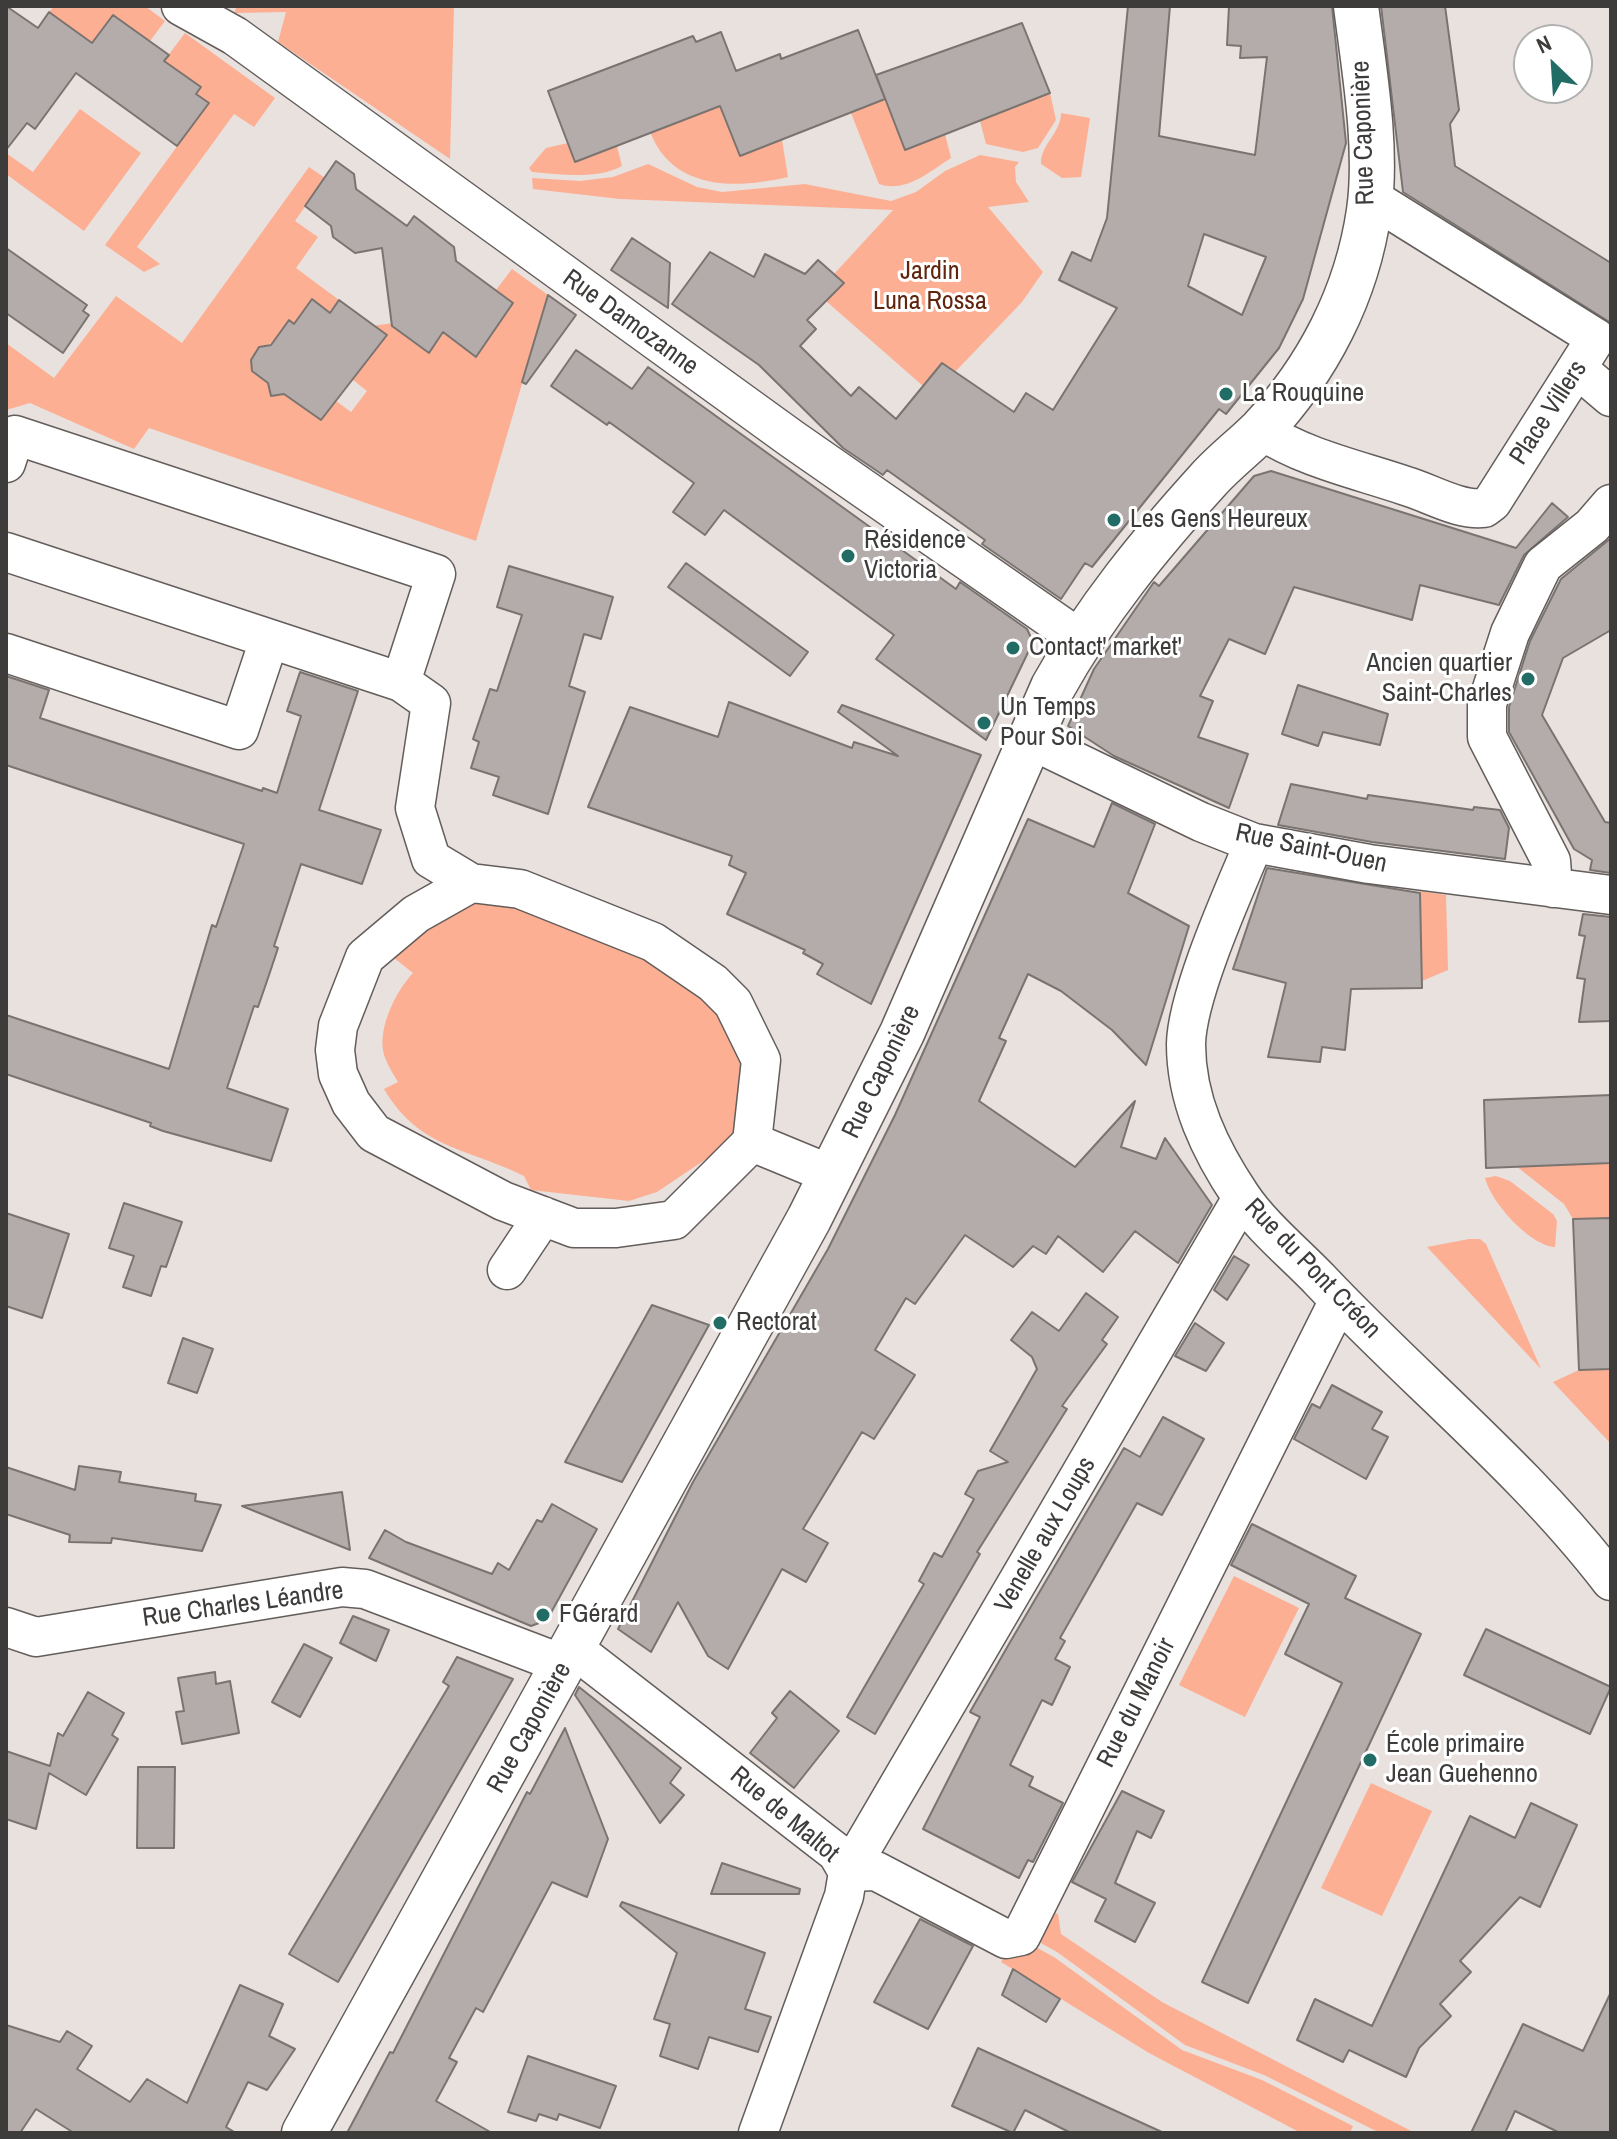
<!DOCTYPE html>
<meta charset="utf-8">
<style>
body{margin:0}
#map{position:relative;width:1617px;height:2139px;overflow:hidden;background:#e8e1de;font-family:"Archivo Narrow",sans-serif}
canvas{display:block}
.frame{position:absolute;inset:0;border:8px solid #3e3c3b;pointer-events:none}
.north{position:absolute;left:1513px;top:24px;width:80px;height:80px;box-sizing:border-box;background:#fff;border:2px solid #b2b1b1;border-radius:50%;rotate:335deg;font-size:22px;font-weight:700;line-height:32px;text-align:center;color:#3e3c3b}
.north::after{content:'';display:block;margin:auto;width:28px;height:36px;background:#226c66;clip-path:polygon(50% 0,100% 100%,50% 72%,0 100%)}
</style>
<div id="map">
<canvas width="1617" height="2139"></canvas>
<div class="frame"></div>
<div class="north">N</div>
</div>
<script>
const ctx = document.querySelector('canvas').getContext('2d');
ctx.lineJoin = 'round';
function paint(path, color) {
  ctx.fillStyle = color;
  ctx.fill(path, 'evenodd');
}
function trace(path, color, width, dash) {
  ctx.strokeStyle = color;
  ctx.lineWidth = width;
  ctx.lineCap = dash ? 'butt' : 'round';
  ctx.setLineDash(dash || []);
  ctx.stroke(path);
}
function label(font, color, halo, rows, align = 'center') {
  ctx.font = font + ' "Archivo Narrow",sans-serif';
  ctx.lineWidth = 6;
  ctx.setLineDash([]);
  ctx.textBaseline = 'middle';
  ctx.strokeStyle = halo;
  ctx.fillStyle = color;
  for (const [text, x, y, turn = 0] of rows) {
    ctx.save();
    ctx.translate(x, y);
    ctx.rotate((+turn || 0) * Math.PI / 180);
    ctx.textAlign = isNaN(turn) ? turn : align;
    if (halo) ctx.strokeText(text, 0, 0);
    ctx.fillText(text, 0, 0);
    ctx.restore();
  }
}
paint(new Path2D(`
 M54,6h91l20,15 -15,20 -37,-26 -21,28 -43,-31z
 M237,6h217l-4,153 -172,-117 8,-30 -52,1z
 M185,33l90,65 -21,29 -20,-13 -97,133 23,17 -16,8 -39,-27 103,-141 -12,-10 4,-7 -36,-26z
 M1050,93l6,27 -18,28 -15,4 -37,-8 -6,-23z
 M885,99l20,51 40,-16 6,24c-22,14 -45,35 -72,26l-28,-71z
 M720,106l20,49 42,-15 6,37c-52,12 -115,14 -138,-45z
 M80,109l61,44 -57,78 -78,-57v-21l27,19z
 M1061,113l29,5 -9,59 -19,1 -21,-14c-1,-19 20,-31 20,-51z
 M568,143l8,19 41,-16 5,20c-26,14 -62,8 -90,6l-3,-4 17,-20z
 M980,155l39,7 -4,5 1,15 13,20 -41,5 55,65 -21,30 -68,71 -12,-10 -19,23 -97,-85 18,-18 -10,-9 59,-64 -273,-11 -87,-10 -1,-11 48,3 33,-4 35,-13 49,23 25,5 83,-8 86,17 25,-9 29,-21z
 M309,167l16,11 -30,43 23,16 -22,31 43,32 -9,13 -18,-14c-14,19 -29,45 -53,48l-8,13 1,11 68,49 16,-19 15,11 16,-21 -14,-11 15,-21 -8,-6 4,-26 30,-4 1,6 33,24 16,-20 25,19 34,-57 -7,-5 16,-21 36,26 -72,246 -327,-113 -15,21 -104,-46 -24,7v-67l48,35 62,-82 66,47z
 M1420,891l26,4 2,75 -26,11z
 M496,897l168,66 78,72 7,62 -22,48 -70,47 -28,9 -98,-11 -7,-14c-56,-28 -105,-27 -140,-87l14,-7c-4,-7 -9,-14 -12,-22 -12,-26 9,-68 27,-87l-24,-19 59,-47z
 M1611,1163v55l-38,1 -9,-15 -48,-38z
 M1496,1176l14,5 43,33 4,7 -2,26c-26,-2 -64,-45 -70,-69z
 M1469,1239h11l6,5 55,125 -114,-122z
 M1611,1369v75l-58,-62 26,-12z
 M1234,1576l65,32 -54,109 -66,-32z
 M1371,1783l61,28 -50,105 -61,-28z
 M1044,1910l14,4 3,20 101,68 253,131h-35l-116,-58 -79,-30 -128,-93 -27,-15z
 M1028,1943l26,14 128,93 80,30 91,46 -3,7h-49l-152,-80 -148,-91 4,-7z`), '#fdaf93');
const building = new Path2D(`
 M6,6l32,22 11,-16 43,31 21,-28 56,40 -5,6 37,26 -5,7 13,9 -32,43 -101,-73 -41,56 -8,-6 -21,27z
 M1128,6h42l-11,130 96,19 12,-98 -27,1 1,-12 -14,-1 2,-39h103l14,137 -43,156 -24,49 -53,66 -7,-5 -127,158 -7,-4 -24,36 -79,-55 3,-4 -98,-70 -4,5 -40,-27 -84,-83 -87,-61 38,-52 44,25 11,-23 40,20 13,-14 26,23 -37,37 9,9 -16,17 51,50 8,-9 37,32 46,-56 72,49 12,-19 27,17 64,-102 -58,-28 13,-28 19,9 16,-43zM1204,234l62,23 -24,58 -54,-29z
 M1381,6h64l14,104 -9,14 5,42 156,97v60l-208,-131z
 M1022,23l28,70 -145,57 -29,-75z
 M858,30l27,69 -145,57 -20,-50 -145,56 -27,-71 145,-55 3,6 25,-10 15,39 44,-17 1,5z
 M336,161l18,13 2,15 51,37 7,-10 40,31 2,14 57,42 -37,54 -33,-25 -14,21 -37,-27 -10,-78 -27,5 -22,-16 -2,-11 -26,-20z
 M632,238l38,25 -2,45 -57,-38z
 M6,248l81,57 -4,6 6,4 -26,38 -57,-40z
 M548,295l28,20 -50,69 -4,-2z
 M312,299l18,14 9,-13 48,35 -66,85 -37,-26 -13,2 -3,-13 -16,-12 -1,-11 8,-13 12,-2 18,-25 5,4z
 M576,350l56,39 16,-22 308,222 4,-7 67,47 6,13 -47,98 -110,-81 18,-24 -170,-125 -19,25 -32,-23 21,-29 -85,-61 -2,3 -56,-39z
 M1271,471l245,77 36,-45 16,14 -44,38 -25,50 -79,-20 -8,35 -118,-33 -29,67 -36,-15 -29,57 13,5 -15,36 50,17 -19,54 -115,-52 -46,-30 26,-57 60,-87 5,4 95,-110z
 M1611,538v92l-48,28 -21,57 63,107 6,1v50l-21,-3 2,-10 -18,-11 -65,-117v-25l21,-66 31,-62z
 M686,563l122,89 -18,24 -122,-89z
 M509,566l104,31 -12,42 -17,-5 -15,52 16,6 -37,122 -55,-19 6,-18 -28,-9 8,-26 -6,-3 17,-50 7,2 25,-76 -25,-8z
 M300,672l58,19 -39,119 62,20 -19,54 -61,-20 -27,82 4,2 -10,30 -10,29 -4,-1 -27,82 61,21 -17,52 -108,-30 -13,-5 1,-3 -145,-49v-59l163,54 43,-144 4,2 28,-83 -238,-79v-89l43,14 -9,28 222,73 1,-3 14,5 24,-77 -14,-5z
 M1298,685l90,29 -8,31 -57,-13 -5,14 -36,-12z
 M729,702l123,46 2,-6 44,14 -60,-44 4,-7 139,50 -110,249 -54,-30 6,-10 -20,-11 2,-3 -78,-36 19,-41 -17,-8 3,-9 -144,-49 42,-100 88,30z
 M1291,784l76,15 1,-4 105,15 1,-3 26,3 9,18 -4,31 -133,-17 -94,-17z
 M1112,803l43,21 -27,69 61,33 -43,139 -34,-35 -51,-39 -33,-17 -29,64 7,3 -27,60 96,66 60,-66 -14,46 35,12 9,-21 47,67 -34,58 -43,-32 -32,41 -45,-36 -12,18 -13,-8 -20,21 -48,-32 -50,69 -9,-6 -31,52 40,25 -41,64 -12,-7 -59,97 25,14 -22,39 -24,-13 -54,100 -20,-13 -30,-54 -27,50 -33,-23 75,-147 135,-233 67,-134 133,-296 66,28z
 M1267,868l153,25 2,95 -71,1 -6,61 -23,-3 -2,15 -52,-5 18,-74 -53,-14z
 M1583,914l28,3v104l-32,1 6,-43 -8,-1 8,-42 -6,-1z
 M1611,1095v68l-125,5 -2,-68z
 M124,1203l58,19 -16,45 -5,-1 -10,30 -28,-9 11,-31 -25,-8z
 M6,1213l63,21 -27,84 -36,-12z
 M1611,1218v151l-32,1 -6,-151z
 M1234,1256l15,9 -22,35 -13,-10z
 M1086,1293l32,24 -16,23 5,4 -45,62 5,3 -90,143 3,2 -105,180 -28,-17 77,-133 -5,-3 15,-28 8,4 32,-58 -9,-5 13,-23 30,-9 -18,-11 47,-82 -5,-12 -21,-17 21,-28 27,19z
 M652,1305l57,20 -87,157 -57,-20z
 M1195,1323l29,20 -18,28 -31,-15z
 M183,1338l30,11 -16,44 -29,-10z
 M1332,1385l50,27 -10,17 16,8 -22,42 -72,-40 18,-35 8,4z
 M1163,1417l41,22 -42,76 -25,-12 -77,135 5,3 -10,18 15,8 -18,38 -10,-5 -32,65 23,12 -4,9 34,17 -30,59 -5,-2 -9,18 -96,-49 57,-112 -10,-5 39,-68 115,-196 16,9z
 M79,1466l42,6 -2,10 77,12 -1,7 26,4 -19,46 -90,-13 -1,5 -42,-1 1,-7 -64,-21v-47l69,23z
 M342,1492l8,58 -108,-44z
 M552,1504l45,25 -50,91 -16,6 -162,-68 16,-28 21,12 86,32 6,-11 11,7 28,-50 5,2z
 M1252,1524l104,52 -11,22 76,36 -173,369 -46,-21 140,-299 -57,-29 24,-50 -78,-39z
 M353,1616l36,14 -13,31 -36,-18z
 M1486,1629l125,58 -21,47 -126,-59z
 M304,1644l28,14 -32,59 -28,-15z
 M457,1657l56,22 -175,303 -49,-28 160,-268 -6,-4z
 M215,1672l1,12 14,-3 9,52 -57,11 -6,-32 8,-1 -6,-33z
 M579,1687l102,81 -11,15 14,12 -24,28 -85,-128z
 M790,1691l49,40 -45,57 -44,-35 27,-35 -5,-5z
 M88,1692l36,21 -12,22 6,4 -32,56 -37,-22 -13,56 -30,-10v-68l44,15 8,-33 5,3z
 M565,1728l43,111 -21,58 -35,-15 -69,130 -7,-4 -27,50 8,4 -21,39 56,32h-145l43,-81 3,1 134,-261 3,2z
 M138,1767h37l-1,81h-37z
 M1122,1791l42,20 -13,27 -14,-7 -22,52 40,20 -20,39 -40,-21 11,-22 -34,-17z
 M1531,1803l46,22 -37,82 -20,-10 -60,64 11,11 -31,32 11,12 -32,32 -13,29 -57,-27 -6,12 -46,-22 18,-41 57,27 98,-210 45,22z
 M722,1863l78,26 -1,5h-88z
 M622,1902l143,51 -20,56 26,8 -13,35 -49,-15 -11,32 -38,-13 10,-32 -16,-5 23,-66 -57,-47z
 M920,1919l53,27 -45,83 -54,-27z
 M1013,1969l47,30 -14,23 -44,-27z
 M240,1985l43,19 -14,32 26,13 -28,41 -19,-8 -22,45 10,6h-162l-38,-24 -16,24h-14v-108l54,17 7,-11 25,15 -15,23 53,33 17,-23 40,24z
 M1611,1992v141h-51l-45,-22 -10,22h-34l52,-109 60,27z
 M978,2048l186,85h-93l-46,-23 -12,23 -61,-27z
 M528,2056l88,30 -16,42 -41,-14 -2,6 -18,-6 -3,7 -28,-9z`);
paint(building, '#b3acaa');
trace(building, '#7a7471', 2);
const minor = new Path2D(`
 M181,6l54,30 557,403 288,200
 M1578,369l33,28
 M1261,430c45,29 95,39 145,56 24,7 53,25 78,22l8,-6 104,-164 -226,-141
 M6,463l9,-28 421,139 -35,108
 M6,552l395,130 30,21 -16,105 16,51 40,24
 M6,653l233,77 30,-90
 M1031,740l170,82 53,21 115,21 242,31
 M1254,843c-20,48 -67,151 -68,201 0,56 24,106 55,152 20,30 53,57 79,84 95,101 206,190 291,301
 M471,883l49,6 133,53 60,41 20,20 28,57 -9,82 -78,78 -58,8h-42l-71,-27 -129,-68 -23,-30 -13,-29 -3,-24 3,-24 27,-69 51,-43z
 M1553,888l-2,-27 -64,-124v-33l23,-71 33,-68 49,-39 19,-22
 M752,1142l80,33
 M507,1270l36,-54
 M6,1627l30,10 306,-50 23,2 200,76
 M574,1649l263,204 11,19 -4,24 -86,237
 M848,1872l28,-1 130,68 15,-3 318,-636
 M848,1872l394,-674`);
const major = new Path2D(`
 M304,2133l505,-914 93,-186 151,-346c42,-76 97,-143 155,-207 16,-18 36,-33 53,-50 57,-61 96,-136 108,-219 9,-63 -5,-142 -13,-205`);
trace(minor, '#635d5b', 41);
trace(major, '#635d5b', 47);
trace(minor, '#fff', 38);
trace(major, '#fff', 44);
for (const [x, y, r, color] of [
 [1226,394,8,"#226c66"],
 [1114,520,8,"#226c66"],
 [848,556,8,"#226c66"],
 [1013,648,8,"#226c66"],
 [1528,679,8,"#226c66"],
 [984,723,8,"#226c66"],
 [720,1323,8,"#226c66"],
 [543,1615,8,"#226c66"],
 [1370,1760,8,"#226c66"]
]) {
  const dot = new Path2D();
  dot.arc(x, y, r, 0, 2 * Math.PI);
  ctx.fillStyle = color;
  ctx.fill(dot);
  trace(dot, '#fff', 3);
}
label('26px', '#3e3c3b', '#fff', [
 ["Rue Caponière",1364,133,-92],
 ["Rue Damozanne",630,323,36],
 ["Place Villers",1549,413,-57],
 ["Rue Saint-Ouen",1311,849,12],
 ["Rue Caponière",882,1072,-64],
 ["Rue du Pont Créon",1312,1269,46],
 ["Venelle aux Loups",1046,1535,-60],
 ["Rue Charles Léandre",243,1605,-8],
 ["Rue du Manoir",1137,1703,-63],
 ["Rue Caponière",530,1728,-61],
 ["Rue de Maltot",784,1815,40]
]);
label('26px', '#61240c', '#fff', [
 ["Jardin",930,272],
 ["Luna Rossa",930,302]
]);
label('26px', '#3e3c3b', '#fff', [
 ["La Rouquine",1242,394],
 ["Les Gens Heureux",1130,520],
 ["Résidence",864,541],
 ["Victoria",864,571],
 ["Contact' market'",1029,648],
 ["Ancien quartier",1512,664,"right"],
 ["Saint-Charles",1512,694,"right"],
 ["Un Temps",1000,708],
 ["Pour Soi",1000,738],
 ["Rectorat",736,1323],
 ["FGérard",559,1615],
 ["École primaire",1386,1745],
 ["Jean Guehenno",1386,1775]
], 'left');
</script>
